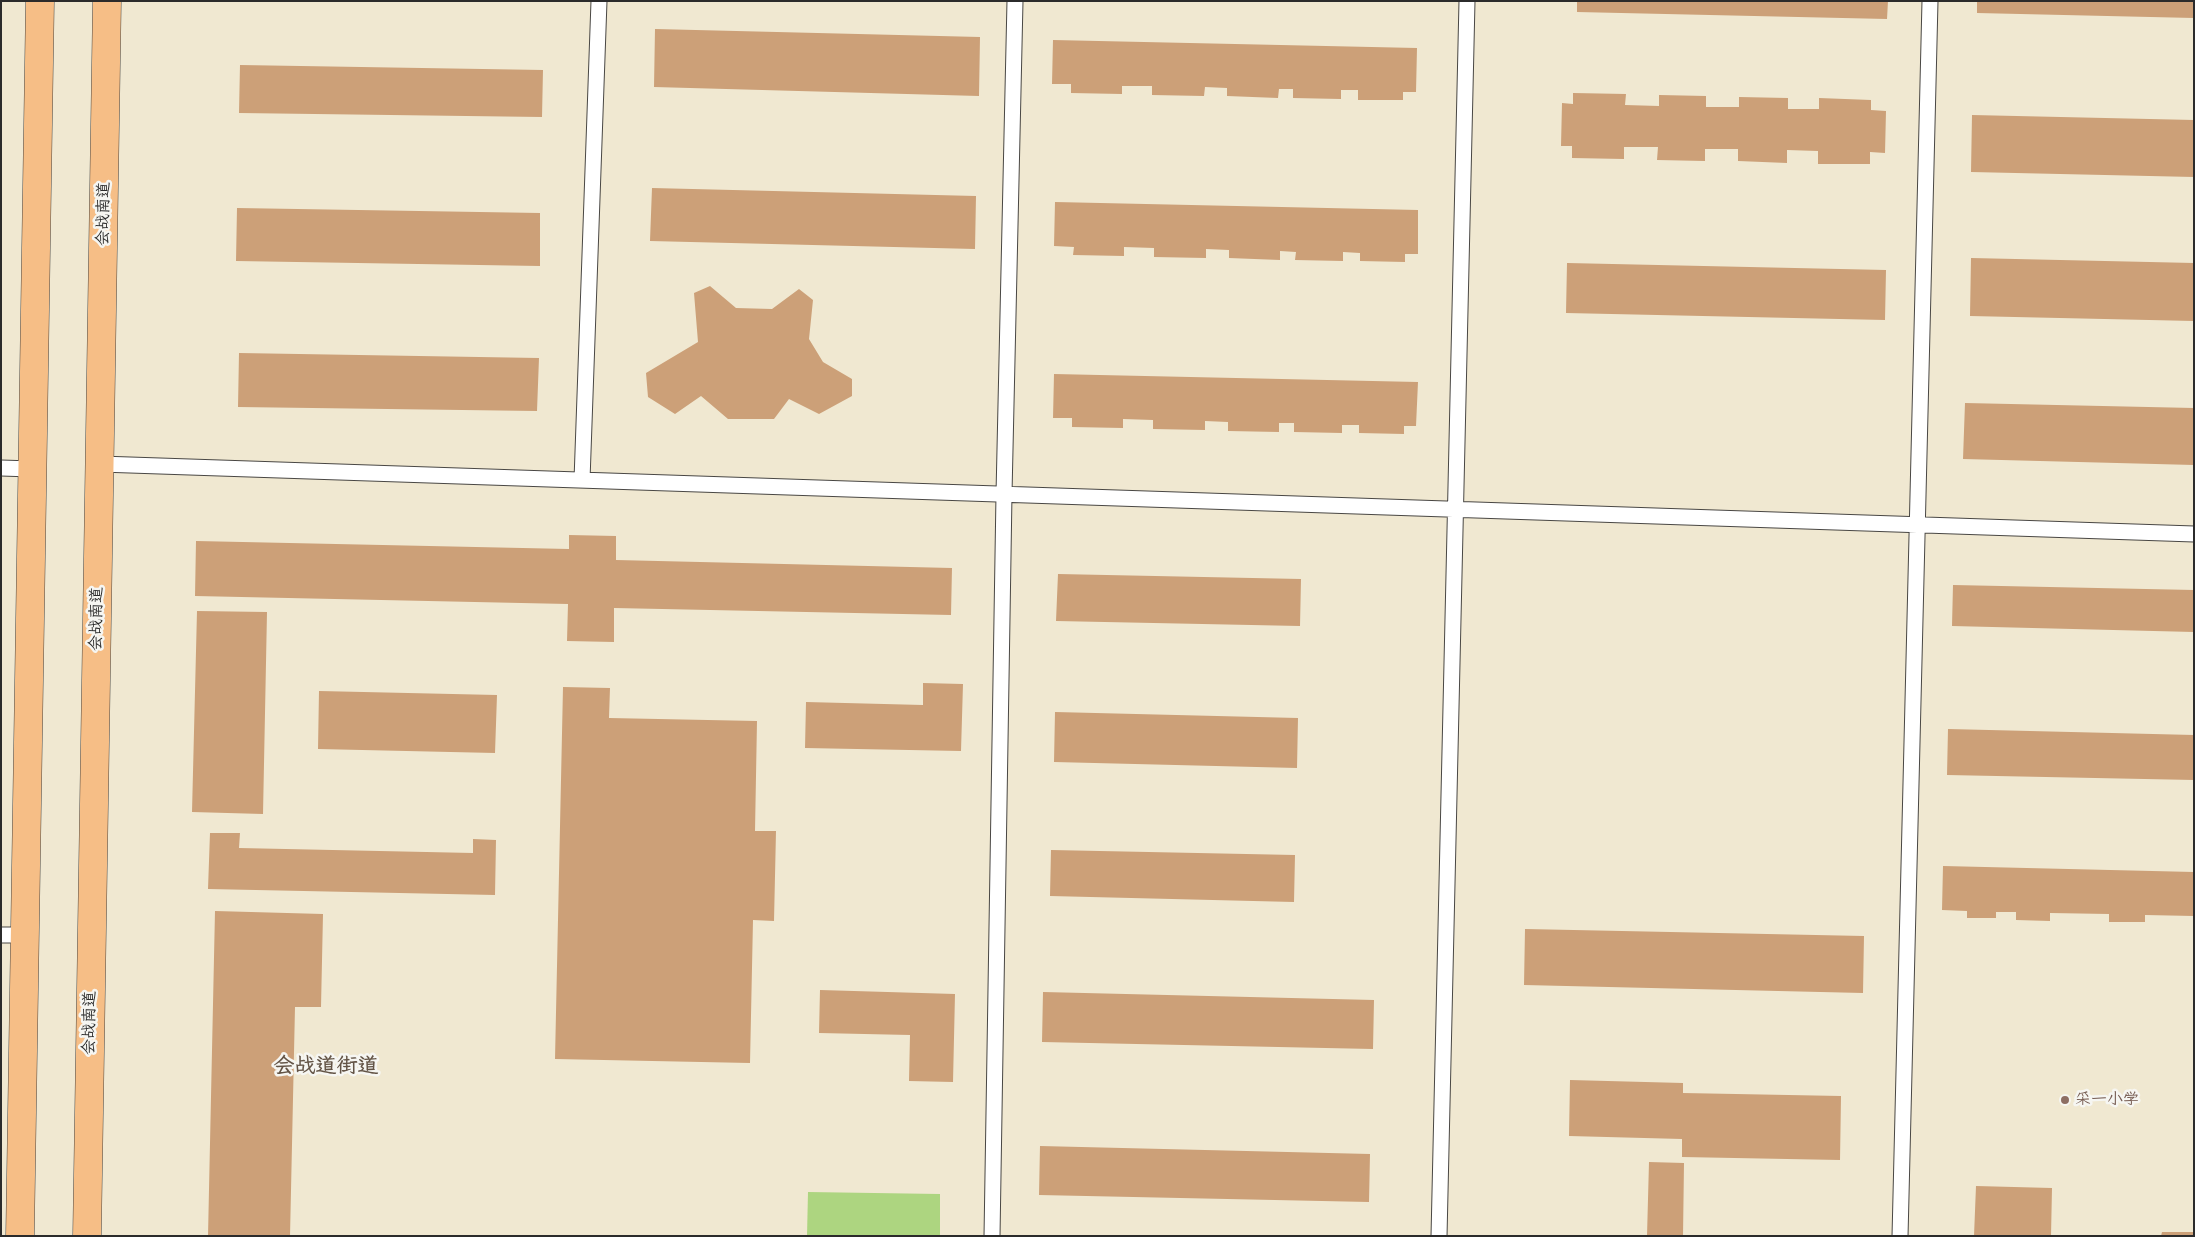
<!DOCTYPE html>
<meta charset="utf-8">
<style>
body{margin:0}
#map{position:relative;width:2195px;height:1237px;overflow:hidden;background:#f0e8d1;font-family:"Balsamiq Sans",sans-serif}
canvas{display:block}
.frame{position:absolute;inset:0;border:2px solid #2b2b2b;pointer-events:none}
</style>
<div id="map">
<canvas width="2195" height="1237"></canvas>
<div class="frame"></div>
</div>
<script>
const ctx = document.querySelector('canvas').getContext('2d');
ctx.lineJoin = 'round';
function paint(path, color) {
  ctx.fillStyle = color;
  ctx.fill(path, 'evenodd');
}
function trace(path, color, width, dash) {
  ctx.strokeStyle = color;
  ctx.lineWidth = width;
  ctx.lineCap = dash ? 'butt' : 'round';
  ctx.setLineDash(dash || []);
  ctx.stroke(path);
}
function label(font, color, halo, rows, align = 'center') {
  ctx.font = font + ' "Balsamiq Sans","LXGW WenKai TC",sans-serif';
  ctx.lineWidth = 5;
  ctx.setLineDash([]);
  ctx.textBaseline = 'middle';
  ctx.strokeStyle = halo;
  ctx.fillStyle = color;
  for (const [text, x, y, turn = 0] of rows) {
    ctx.save();
    ctx.translate(x, y);
    ctx.rotate((+turn || 0) * Math.PI / 180);
    ctx.textAlign = isNaN(turn) ? turn : align;
    if (halo) ctx.strokeText(text, 0, 0);
    ctx.fillText(text, 0, 0);
    ctx.restore();
  }
}
paint(new Path2D(`
 M808,1192l132,2v42h-133z`), '#add580');
paint(new Path2D(`
 M1577,1h311l-1,18 -310,-7z
 M1977,1h217v17l-217,-5z
 M655,29l325,8 -1,59 -325,-9z
 M1053,40l364,8 -1,44h-13v8h-45v-10h-17v9l-48,-1v-9h-14l-1,9 -51,-2v-8l-22,-1 -1,9 -52,-1v-9h-30v8l-51,-1v-9h-19z
 M240,65l303,5 -1,47 -303,-4z
 M1573,93l53,1 -1,11 34,1v-11l47,1v11h33v-10l49,1v11h31v-11l52,2v10l15,1 -1,42 -15,-1v12h-52v-13l-31,-1v13l-49,-2v-12h-33v12l-48,-1 1,-13h-34v12l-52,-1v-12h-11l1,-43 11,1z
 M1972,115l222,5v57l-223,-5z
 M652,188l324,8 -1,53 -325,-8z
 M1055,202l363,8v44h-13v8l-45,-1v-8l-17,-1v9l-48,-1 1,-8 -16,-1v9l-51,-2v-8l-23,-1v9l-52,-1v-9l-30,-1v9l-51,-1 1,-8 -20,-1z
 M237,208l303,5v53l-304,-5z
 M1971,258l223,5v58l-224,-5z
 M1567,263l319,7 -1,50 -319,-7z
 M710,286l26,22 36,1 27,-20 14,11 -4,39 14,23 29,17v17l-33,18 -30,-15 -15,20h-46l-27,-23 -26,18 -27,-17 -2,-24 52,-31 -4,-49z
 M239,353l300,5 -2,53 -299,-4z
 M1054,374l364,8 -2,44h-12v8l-45,-1v-8h-17v8l-48,-1v-9h-15v9l-51,-1v-9l-23,-1v9l-52,-1v-9l-30,-1v9l-51,-1v-9h-19z
 M1965,403l229,5v57l-231,-6z
 M569,535l47,1v24l336,8 -1,47 -337,-7v34l-47,-1 1,-37 -373,-8 1,-55 373,8z
 M1058,574l243,5 -1,47 -244,-5z
 M1953,585l241,5v42l-242,-6z
 M197,611l70,1 -4,202 -71,-2z
 M923,683l40,1 -2,67 -156,-3 1,-46 117,3z
 M563,687l47,1 -1,30 148,3 -2,110h21l-2,90 -21,-1 -3,143 -195,-4z
 M319,691l178,4 -2,58 -177,-4z
 M1055,712l243,6 -1,50 -243,-6z
 M1948,729l246,6v45l-247,-5z
 M210,833h30l-1,15 234,5v-14l23,1 -1,55 -287,-6z
 M1051,850l244,5 -1,47 -244,-6z
 M1943,866l251,6v44l-49,-1v7h-36v-8l-59,-1v8l-34,-1v-8h-20v6h-29v-7l-25,-1z
 M215,911l108,3 -2,93h-26l-5,229h-82z
 M1525,929l339,7 -1,57 -339,-8z
 M820,990l135,4 -2,88 -44,-1 1,-46 -91,-2z
 M1043,992l331,8 -1,49 -331,-7z
 M1570,1080l113,3v10l158,3 -1,64 -158,-3v-18l-113,-3z
 M1040,1146l330,8 -1,48 -330,-7z
 M1649,1162l35,1 -1,73h-36z
 M1976,1186l76,2 -1,48h-77z
 M2162,1232h32v4h-33z`), '#cca078');
const service = new Path2D(`
 M100,464l2094,70
 M1,468l31,1
 M582,480l17,-479
 M1,935h24
 M992,1236l12,-742 11,-493
 M1439,1236l28,-1235
 M1900,1236l30,-1235`);
const primary = new Path2D(`
 M20,1236l20,-1235
 M87,1236l20,-1235`);
trace(service, '#494744', 17);
trace(primary, '#494744', 29);
trace(service, '#fff', 15);
trace(primary, '#f6be86', 28);
for (const [x, y, r, color] of [
 [2065,1100,5,"#8d6e63"]
]) {
  const dot = new Path2D();
  dot.arc(x, y, r, 0, 2 * Math.PI);
  ctx.fillStyle = color;
  ctx.fill(dot);
  trace(dot, '#f6f6f2', 2);
}
label('16px', '#2b2b2b', '#f6f6f2', [
 ["会战南道",104,214,-89],
 ["会战南道",97,619,-89],
 ["会战南道",90,1023,-89]
]);
label('16px', '#785e54', '#f6f6f2', [
 ["采一小学",2075,1100]
], 'left');
label('bold 21px', '#635446', '#f6f6f2', [
 ["会战道街道",326,1067]
]);
</script>
